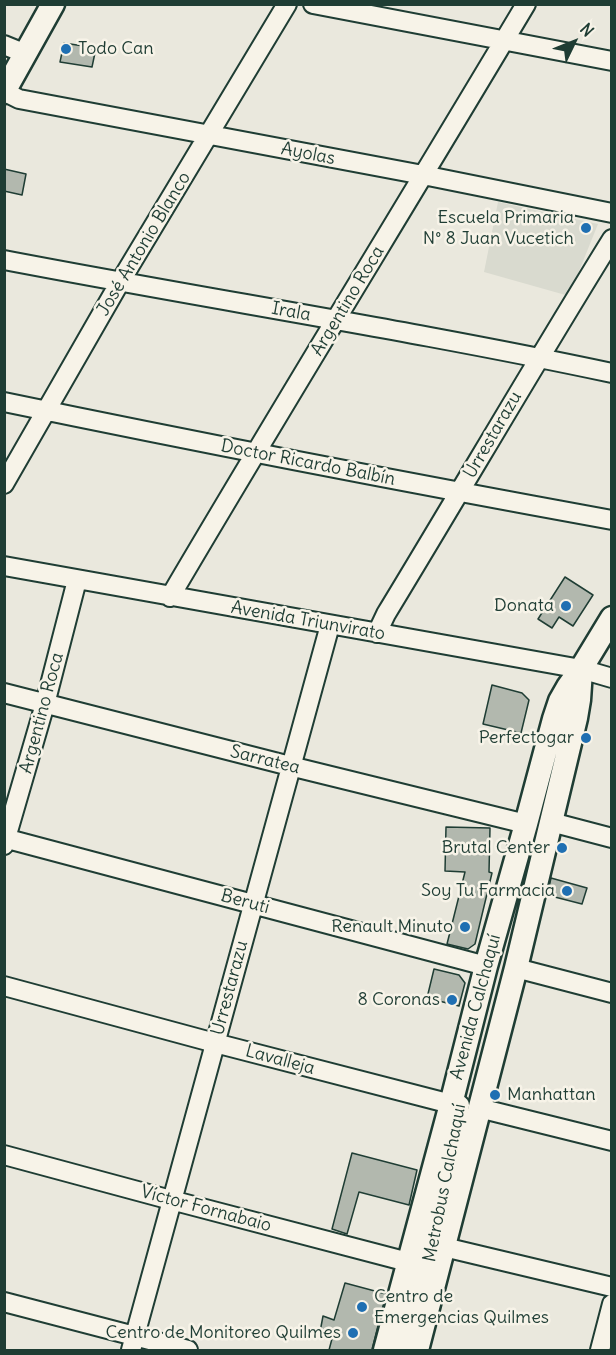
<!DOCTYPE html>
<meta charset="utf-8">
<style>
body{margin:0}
#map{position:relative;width:616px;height:1355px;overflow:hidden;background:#eae8dd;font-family:Delius,sans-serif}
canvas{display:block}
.frame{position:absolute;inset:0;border:6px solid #1f3d34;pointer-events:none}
.north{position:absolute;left:544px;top:12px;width:60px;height:60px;-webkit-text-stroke:4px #f7f3e8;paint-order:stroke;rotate:47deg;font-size:16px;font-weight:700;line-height:24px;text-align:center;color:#1f3d34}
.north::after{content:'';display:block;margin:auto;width:21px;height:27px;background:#1f3d34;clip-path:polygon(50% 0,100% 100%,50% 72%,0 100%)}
</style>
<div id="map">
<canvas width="616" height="1355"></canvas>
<div class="frame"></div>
<div class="north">N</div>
</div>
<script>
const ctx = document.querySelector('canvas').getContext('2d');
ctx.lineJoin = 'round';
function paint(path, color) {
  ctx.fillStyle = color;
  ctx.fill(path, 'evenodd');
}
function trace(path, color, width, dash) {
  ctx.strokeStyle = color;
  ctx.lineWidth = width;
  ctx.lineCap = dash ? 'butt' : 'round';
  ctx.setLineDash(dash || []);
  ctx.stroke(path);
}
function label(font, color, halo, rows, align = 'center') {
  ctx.font = font + ' Delius,sans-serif';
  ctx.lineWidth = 5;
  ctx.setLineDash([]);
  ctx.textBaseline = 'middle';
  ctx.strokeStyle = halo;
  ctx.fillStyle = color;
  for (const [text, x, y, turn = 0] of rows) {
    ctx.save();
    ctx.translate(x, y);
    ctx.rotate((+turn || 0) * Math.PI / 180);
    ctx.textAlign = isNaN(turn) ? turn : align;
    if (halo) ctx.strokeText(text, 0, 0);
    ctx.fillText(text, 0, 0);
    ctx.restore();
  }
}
paint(new Path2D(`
 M498,202l100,22 -29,72 -85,-24z`), '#d9dacf');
const building = new Path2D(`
 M64,43l32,5 -4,19 -32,-5z
 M4,169l22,5 -4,21 -18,-4z
 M565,577l28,18 -20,31 -14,-9 -7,11 -14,-9z
 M492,685l30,8 7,7 -8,33 -38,-9z
 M446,827l44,1 -1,44 3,1 -17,71 -7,5 -21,-5 18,-72 -20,-1z
 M551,878l36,10 -5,16 -35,-9z
 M434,969l25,6 6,8 -6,23 -32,-8z
 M352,1153l65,17 -8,35 -50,-13 -12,42 -15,-5z
 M345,1283l41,11 -14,56h-43l4,-15 -13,-3 3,-16 11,4z`);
paint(building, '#b2b8ae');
trace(building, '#1f3d34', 1.5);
const minor = new Path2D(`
 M313,4l299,57
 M4,45l22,9
 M5,92l14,7 404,76 189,38
 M4,260c203,39 406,70 608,113
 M4,402c202,42 405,81 608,118
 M4,484l116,-202 167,-278
 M4,566l577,103 31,9
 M170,597c117,-199 238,-395 356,-593
 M377,633l9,-19c76,-125 149,-251 226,-375
 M4,693l286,73 236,58
 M551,822l61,16
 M4,838l482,128
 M4,845l41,-141 32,-124
 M516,968l96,25
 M4,986l211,57 236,61 -2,13
 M479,1108l133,33
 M4,1155l167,45 237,62
 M438,1225l10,-43 12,-77
 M444,1247l168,40
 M4,1302l184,48
 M131,1350l199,-725
 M399,1350l22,-82 12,-59
 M600,1350l12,-46`);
const major = new Path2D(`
 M4,92l49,-88
 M385,1350l66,-246 35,-138 40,-142 28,-105 6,-18 8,-14 13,-18 31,-51
 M417,1350l99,-382 60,-250 3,-18 2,-30`);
trace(minor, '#1f3d34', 22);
trace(major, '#1f3d34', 27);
trace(minor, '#f7f3e8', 18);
trace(major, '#f7f3e8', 22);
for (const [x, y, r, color] of [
 [66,49,6,"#1f6fb2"],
 [586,228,6,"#1f6fb2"],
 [566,606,6,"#1f6fb2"],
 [586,738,6,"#1f6fb2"],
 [562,848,6,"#1f6fb2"],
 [567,891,6,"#1f6fb2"],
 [465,927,6,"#1f6fb2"],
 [452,1000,6,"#1f6fb2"],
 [495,1095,6,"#1f6fb2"],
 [362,1307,6,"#1f6fb2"],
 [353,1333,6,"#1f6fb2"]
]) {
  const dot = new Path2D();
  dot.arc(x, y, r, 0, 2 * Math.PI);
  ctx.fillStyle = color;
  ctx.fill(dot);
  trace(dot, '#f7f3e8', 2);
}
label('18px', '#1f3d34', '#f7f3e8', [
 ["Todo Can",78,49,"left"],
 ["Escuela Primaria",574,218],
 ["N° 8 Juan Vucetich",574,239],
 ["Donata",554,606],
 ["Perfectogar",574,738],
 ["Brutal Center",550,848],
 ["Soy Tu Farmacia",555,891],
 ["Renault Minuto",453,927],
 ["8 Coronas",440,1000],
 ["Manhattan",507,1095,"left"],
 ["Centro de",374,1297,"left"],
 ["Emergencias Quilmes",374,1318,"left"],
 ["Centro de Monitoreo Quilmes",341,1333]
], 'right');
label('18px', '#1f3d34', '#f7f3e8', [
 ["Ayolas",308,154,11],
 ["José Antonio Blanco",144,244,-59],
 ["Argentino Roca",348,301,-59],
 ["Irala",291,312,10],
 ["Urrestarazu",493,435,-60],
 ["Doctor Ricardo Balbín",308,463,11],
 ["Avenida Triunvirato",308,621,10],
 ["Argentino Roca",42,713,-75],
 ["Sarratea",265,760,14],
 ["Beruti",245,902,15],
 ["Urrestarazu",230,988,-75],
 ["Avenida Calchaquí",476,1007,-75],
 ["Lavalleja",280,1060,15],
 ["Metrobus Calchaquí",445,1183,-79],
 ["Víctor Fornabaio",206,1209,15]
]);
</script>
